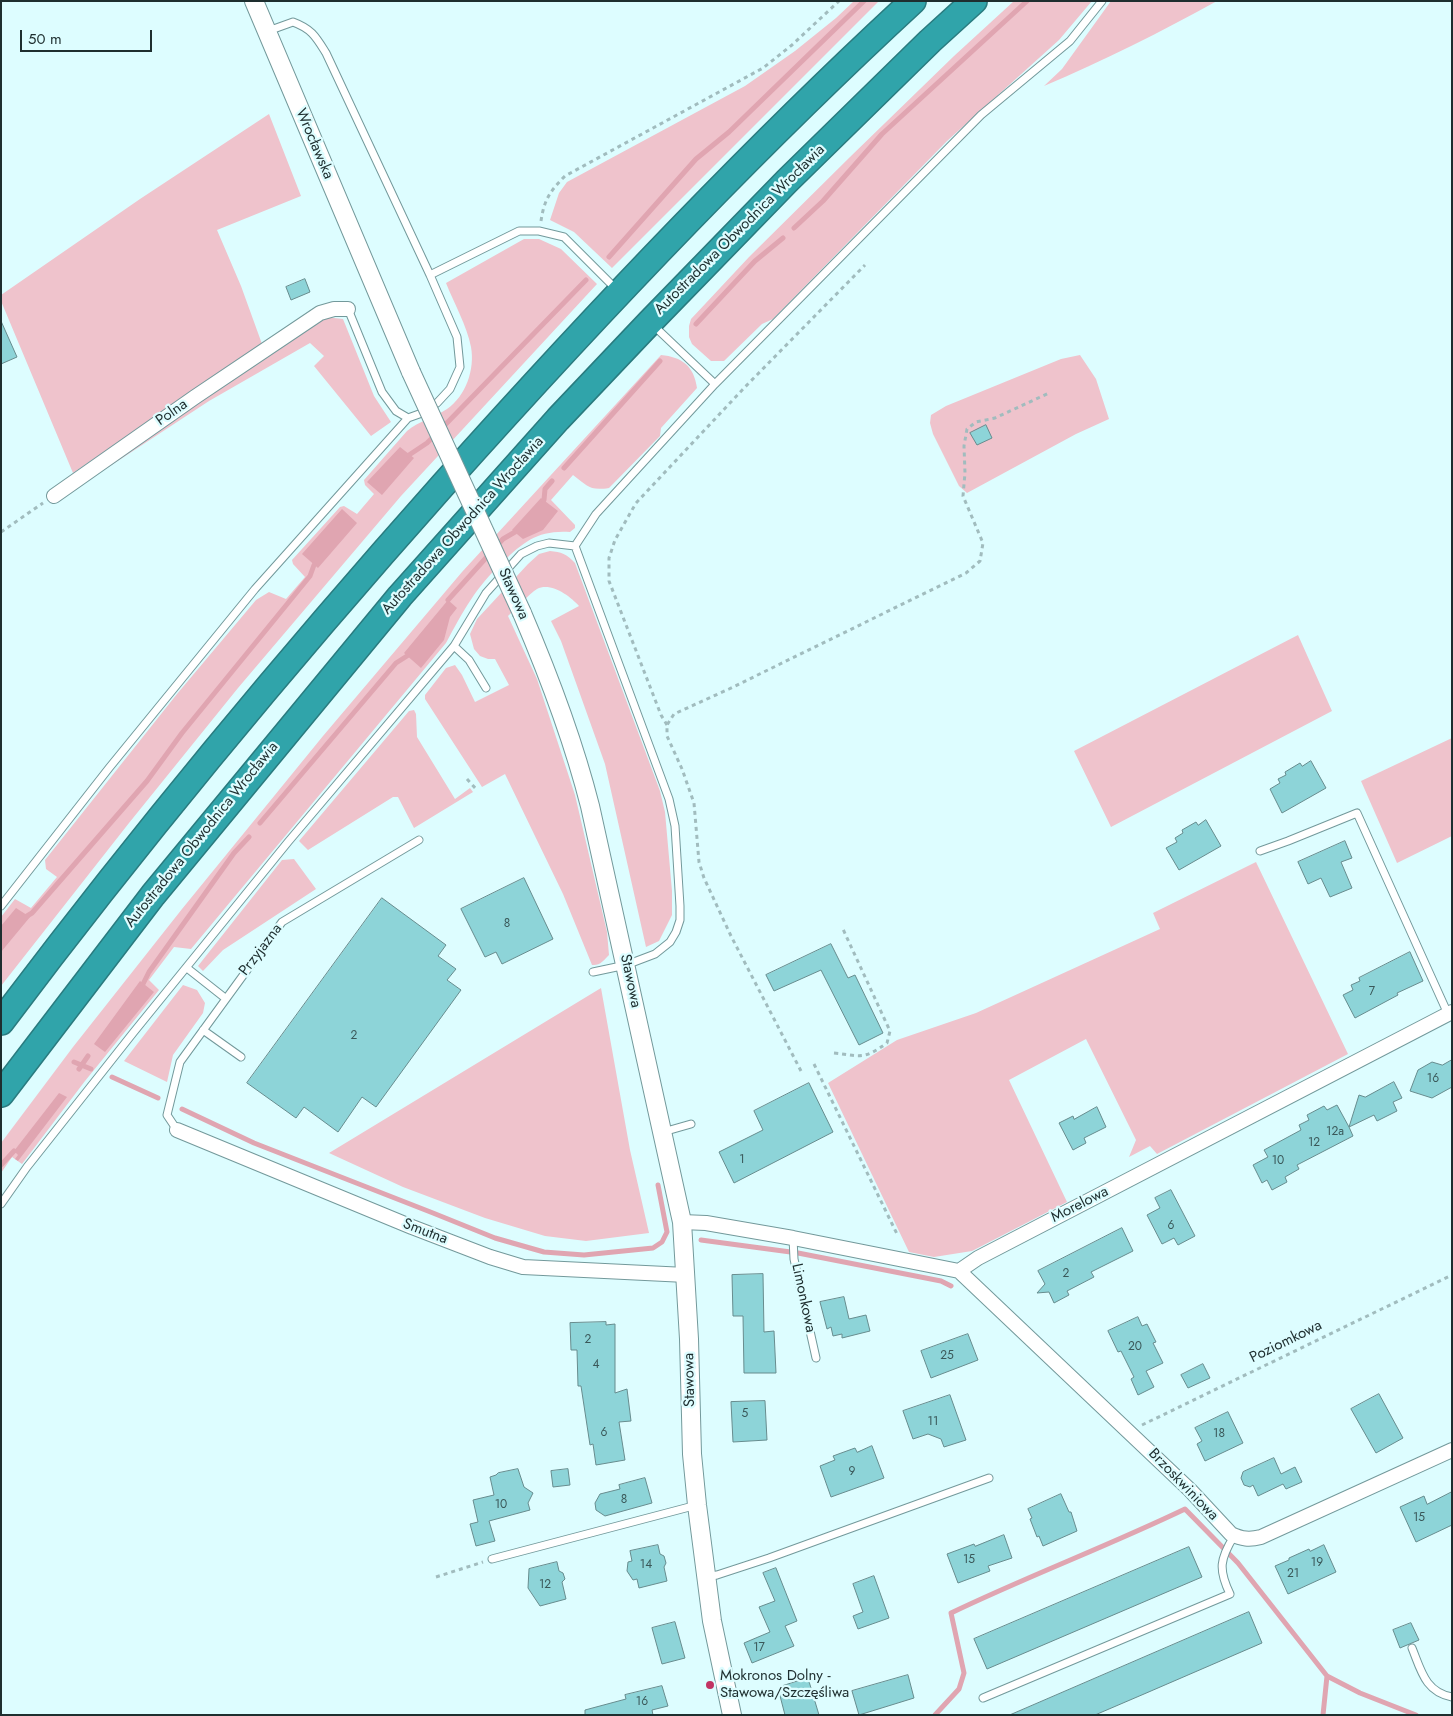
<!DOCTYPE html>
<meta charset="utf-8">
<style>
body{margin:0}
#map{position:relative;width:1453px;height:1716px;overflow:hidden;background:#ddfdff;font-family:Jost,sans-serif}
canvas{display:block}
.frame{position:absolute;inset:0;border:2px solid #1e2e2f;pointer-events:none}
.scale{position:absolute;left:20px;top:30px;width:132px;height:22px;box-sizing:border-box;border:2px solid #1e2e2f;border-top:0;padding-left:6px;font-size:15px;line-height:18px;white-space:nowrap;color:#1e2e2f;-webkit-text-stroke:4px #ddfdff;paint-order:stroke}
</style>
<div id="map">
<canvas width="1453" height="1716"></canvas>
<div class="frame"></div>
<div class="scale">50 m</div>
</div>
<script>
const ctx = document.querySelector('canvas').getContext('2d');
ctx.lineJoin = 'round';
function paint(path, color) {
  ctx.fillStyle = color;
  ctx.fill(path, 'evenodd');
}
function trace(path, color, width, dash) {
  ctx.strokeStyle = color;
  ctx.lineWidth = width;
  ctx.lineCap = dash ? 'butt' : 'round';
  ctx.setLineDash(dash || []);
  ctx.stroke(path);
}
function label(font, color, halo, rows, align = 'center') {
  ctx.font = font + ' Jost,sans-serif';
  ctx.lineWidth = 4.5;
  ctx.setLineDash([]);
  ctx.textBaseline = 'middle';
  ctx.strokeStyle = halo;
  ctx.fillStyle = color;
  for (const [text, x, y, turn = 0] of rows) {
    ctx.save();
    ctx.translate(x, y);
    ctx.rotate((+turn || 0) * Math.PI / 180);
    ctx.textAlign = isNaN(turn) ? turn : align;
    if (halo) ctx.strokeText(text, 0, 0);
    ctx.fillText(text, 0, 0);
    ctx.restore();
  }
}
paint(new Path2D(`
 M854,1h25l-267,267 -38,-36 -24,-12 9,-27 8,-11 178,-96 50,-35 41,-33z
 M1014,1h78l-33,39 -112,101 -174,178 -11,5 -38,37h-13l-19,-17 -3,-7v-11l2,-7 58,-62 101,-100 104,-101z
 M1111,1h106c-56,31 -114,60 -173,85l18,-17z
 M269,114l32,82 -84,34 24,56 21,58 -189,129 -72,-172v-6l139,-96z
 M524,239h15l22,10 36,35 -196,212 -163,192 -109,135 -128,163v-69l14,-18 16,9 26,-31 -11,-8 -1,-9 132,-166 79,-94 13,-8 17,7 19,-22 -12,-13 -1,-4 48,-53 4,-1 13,8 17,-20 -9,-9 -1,-5 43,-49c12,-10 27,-13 40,-22 19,-13 28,-40 24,-62 -4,-21 -17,-44 -25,-64z
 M325,317l18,2 31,77 17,26 -20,14 -57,-70 10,-10 -14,-13 -101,58 -108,71 80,-58z
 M661,355c21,2 33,11 36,33l-36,40 -1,8 -51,52c-20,3 -21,-2 -36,-13l-22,25 24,25v3l-5,4c-31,-2 -46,9 -67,30 -28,26 -39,48 -57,81l-255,306 -17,-2 -25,33 10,10 -74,91 -63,83 -10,-7 -11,16v-30l72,-96 109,-138 141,-173 139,-164z
 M1080,355l16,24 13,40 -33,15 -109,59 -8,-7 -26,-52 -3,-11 1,-8 15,-9 115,-47z
 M550,551c11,1 17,3 25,12l85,228 5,21 7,79v24l-13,26 -13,6 -41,-183 -44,-123 -10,-20 28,-15c-9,-10 -28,-24 -42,-17 -7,4 -22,21 -29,27l29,63 38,116 32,137 2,23c-5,5 -9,11 -17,10l-29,-71 -58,-120 -23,13 -57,-88v-4l21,-27 9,-3 7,10 13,27 34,-17 -14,-26h-7l-8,-3 -6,-7 -4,-15 7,-15 51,-55 11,-10z
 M1298,635l34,76 -221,116 -37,-76z
 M414,710l2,4 1,23 38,62 15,-11 3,4 -59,36 -16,-31h-5l-85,53 -9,-9 110,-130z
 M1452,738v98l-55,27 -36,-82z
 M294,859l22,30 -93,61 -20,21 -5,-5 84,-106z
 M1256,862l92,192 -191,100 -7,-8 -21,11 7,-17 -50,-101 -77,41 58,122 -95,49 -38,6 -25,-5 -81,-169 69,-43 79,-27 184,-84 -7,-16z
 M183,985l14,5 8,13 -2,10 -30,42 -6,27 -43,-21z
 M601,988l29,162 19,83 -63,8 -41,-5 -60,-18 -82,-31 -74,-34z`), '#efc3cc');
paint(new Path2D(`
 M400,447l14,11 -32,37 -15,-13z
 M541,498l17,13 -15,19 -20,9 -11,-9z
 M342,509l15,14 -39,45 -16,-14z
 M448,600l9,8 -7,9 -6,23 -23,28 -17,-15z
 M16,908l14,9 -29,35v-26z
 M140,981l14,11 -49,60 -11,-8z
 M59,1093l8,4 -49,64 -3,-2 3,-4 -4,-4z`), '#e0a5b1');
trace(new Path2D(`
 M794,228l29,-27 59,-67 145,-133
 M609,257l87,-98 33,-27 135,-131
 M696,324l59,-63 28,-23
 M442,428l144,-148
 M409,455l18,-12 9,-9
 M564,468l96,-107
 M544,500l1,-11 7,-8
 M448,600l55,-61 12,-7
 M260,823l136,-160 11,-7
 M27,916l5,-3 115,-132 35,-48 128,-157 4,-11
 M143,984l6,-12 85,-119 15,-16
 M74,1062l17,7
 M79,1069l9,-13
 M112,1077l46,21
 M182,1109l72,34 179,70 62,25 49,14 40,3 69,-7 9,-6 5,-10 -9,-47
 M1,1165l13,-14
 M701,1240l97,13 143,28 10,5
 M935,1715l24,-26 5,-16 -13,-60c77,-37 157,-67 234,-104l53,54 89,113 33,17 56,22
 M1323,1715l4,-39`), '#e0a5b1', 5);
const building = new Path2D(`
 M305,279l5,13 -19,8 -5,-13z
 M1,321l16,36 -16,7z
 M986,425l6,13 -15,7 -7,-12z
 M1311,761l15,27 -44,25 -12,-24 10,-6 -2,-4 8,-4 -1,-3 15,-9 2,3z
 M1206,820l15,26 -42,24 -13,-22 11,-6 -2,-4 8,-5 -1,-3 14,-8 2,3z
 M1345,841l7,17 -11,4 11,26 -22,9 -9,-19 -13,6 -10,-22z
 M524,878l29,61 -51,25 -6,-12 -11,5 -24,-48z
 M382,898l64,47 -8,11 18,13 -9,11 14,10 -85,117 -14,-10 -24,35 -34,-25 -8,11 -49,-35z
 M831,944l17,34 7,-3 28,58 -24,12 -38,-75 -47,21 -8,-16z
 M1410,952l13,29 -26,12 1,2 -43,23 -12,-23 10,-5 -2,-5 9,-4 -1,-3z
 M1452,1060v27l-20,11 -22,-7 8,-21 14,-8 10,3z
 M1394,1082l8,16 -9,4 4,9 -20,10 -3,-6 -25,12 4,9 -56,29 2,4 -14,8 2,5 -15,8 -5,-10 -5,3 -9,-18 15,-8 -4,-7 37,-20 -2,-5 10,-5 -2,-5 17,-9 3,4 10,-5 12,22 10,-32 6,2z
 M809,1083l24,49 -99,51 -15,-31 44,-22 -9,-19z
 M1097,1107l9,20 -22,11 2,5 -13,7 -14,-27 14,-7 1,3z
 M1171,1190l24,46 -17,9 -4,-7 -12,6 -15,-29 13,-7 -5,-10z
 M1122,1228l11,23 -42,21 3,5 -27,14 2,4 -15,8 -5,-11 -12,1 8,-9 -7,-13z
 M763,1274l1,58 10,-1 2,42h-32l-1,-57h-10l-1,-41z
 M844,1297l5,22 17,-4 4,16 -28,7v-4l-9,2 -2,-9 -4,2 -7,-27z
 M1138,1317l4,9 5,-2 9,18 -3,1 10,20 -17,8 8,16 -16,8 -7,-16 3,-2 -13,-26 -3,1 -10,-21z
 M606,1322v3l9,-1v69l12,-4 4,32 -12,1 6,38 -29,5 -3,-21 -3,1 -9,-59h-3l-1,-36h-6l-1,-27z
 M968,1334l10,26 -47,18 -10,-27z
 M1203,1364l7,14 -22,10 -7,-13z
 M1379,1394l24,44 -27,15 -25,-44z
 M950,1395l16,45 -22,7 -3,-8 -13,-5 -15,5 -10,-28z
 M765,1401l2,39 -34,2 -2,-40z
 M1228,1412l15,31 -38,18 -8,-17 5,-3 -7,-13z
 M872,1446l12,32 -53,19 -11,-31 15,-6 -2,-4 22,-8 2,4z
 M1274,1458l7,16 14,-7 7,15 -16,7 -3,-5 -25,12 -5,-11 -3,2 -6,-2 -3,-7 2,-6z
 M518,1469l6,18 9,6 -5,10 2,7 -41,11 6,20 -19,5 -6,-22 8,-2 -5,-22 21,-5 -4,-18 6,-2 2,-2z
 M568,1469l2,16 -17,2 -2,-16z
 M645,1478l7,25 -47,13 -9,-6 -1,-7 5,-9 20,-5 -1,-4z
 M1452,1492v33l-36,17 -16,-35 24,-11 3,8z
 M1061,1494l8,18h2l6,19 -34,15 -4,-10 -2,1 -7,-18 2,-1 -4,-9z
 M1004,1535l8,23 -24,8 2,5 -32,12 -11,-29 27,-10 1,2z
 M658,1545l2,9 4,2 2,7 -2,4 3,14 -28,7 -2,-9 -4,1 -6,-9 1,-9 4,-1 -2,-10z
 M1324,1545l12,27 -48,22 -13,-28 14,-6v-2l20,-9 1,2z
 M1189,1547l13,30 -215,92 -13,-30z
 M557,1562l2,9 4,2 2,6 -3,3 4,17 -26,7 -12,-18 1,-19z
 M776,1568l21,53 -12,5 9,20 -42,17 -8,-20 26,-11 -11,-25 16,-6 -12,-28z
 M874,1576l15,42 -31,11 -5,-13 10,-4 -10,-28z
 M1249,1612l13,31 -118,51 -49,21h-85z
 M675,1622l10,36 -23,6 -10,-36z
 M1411,1623l8,17 -19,8 -7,-18z
 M908,1675l6,23 -55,17 -7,-24z
 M808,1678l11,37h-34l-6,-23 5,-2 -1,-4z
 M662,1686l6,20 -16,4 1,5h-68v-5l41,-11 -1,-4z`);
paint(building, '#8dd4d8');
trace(building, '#678c8e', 1);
const service = new Path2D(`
 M268,31l25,-9c19,7 23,15 33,31l104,222 27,62 3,30 -10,22 -13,14 -15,10 -14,5 -12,-7 -14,-19 -34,-83
 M430,275l89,-44h20l25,6 53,53
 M653,325l62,59
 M575,546l21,-32 119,-130 266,-269 89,-74 32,-40
 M575,546l94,253 6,27 5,80v14l-4,12 -6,10 -15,12 -29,11 -33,7
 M454,646l15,14 17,28
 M1260,851l28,-10 69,-28 91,201
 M1,906l108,-138 146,-179 153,-171
 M187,968l38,30
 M203,1030l38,27
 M177,1130l-10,-15 13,-53 102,-140 137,-82
 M663,1132l28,-8
 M1,1204l26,-37 106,-134 155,-191 166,-196 32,-53 35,-39 16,-8 12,-3 26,3
 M793,1238l1,21 22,99
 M492,1559l205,-54
 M706,1577l11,-2 52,-17 220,-80
 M1412,1648c9,22 13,44 40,49
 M983,1698l247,-104c-12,-25 -10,-35 4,-58`);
const minor = new Path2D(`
 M54,496l141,-99 125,-84 14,-4h14
 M177,1130l235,97 78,30 33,10 163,8
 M682,1222l24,1 87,15 166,33 19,-13 474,-246
 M959,1271l231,219 41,44c11,5 18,6 30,3l191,-87`);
const tertiary = new Path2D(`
 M254,1l157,371
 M522,613c27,63 51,126 68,193l92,416 7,117 3,115 5,51 15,116 20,94`);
const motorway = new Path2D(`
 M1,1022c139,-185 288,-364 442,-537 150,-168 305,-332 470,-484
 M1,1094l152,-199 247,-299 158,-177 92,-97 137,-141 143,-140 44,-40`);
trace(service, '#73999b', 9);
trace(minor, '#73999b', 16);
trace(tertiary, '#73999b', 20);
trace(motorway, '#2a7b7f', 28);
trace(new Path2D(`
 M541,221c3,-21 9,-30 24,-45l198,-108 29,-23 47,-44
 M1,532l42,-29
 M667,725l-6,-10 -52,-134v-23l6,-18 21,-37 109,-116 120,-122
 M467,779l10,11
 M834,1053c28,3 29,7 53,-10l3,-12 -48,-104
 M814,1064l83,170
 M801,1071l-70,-135 -27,-58 -5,-16 -5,-59 -12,-34 -15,-33v-11l7,-11 55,-25 237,-116 14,-12 3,-18 -20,-47 2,-23 -1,-27 3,-17 9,-7 19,-4 54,-25
 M1142,1425l310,-150
 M436,1577l47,-15`), '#a1bcbe', 3, [4, 4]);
trace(service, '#fff', 7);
trace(minor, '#fff', 14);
trace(tertiary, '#fff', 18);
trace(motorway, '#30a4aa', 25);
const tertiaryBridge = new Path2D(`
 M411,372l111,241`);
trace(tertiaryBridge, '#73999b', 20, []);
trace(tertiaryBridge, '#fff', 18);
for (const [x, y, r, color] of [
 [710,1685,5,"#c23463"]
]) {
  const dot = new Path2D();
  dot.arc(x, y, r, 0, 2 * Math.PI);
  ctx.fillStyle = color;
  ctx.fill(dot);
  trace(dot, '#ddfdff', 2);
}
label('12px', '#3a5859', null, [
 ["8",507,924],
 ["7",1372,992],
 ["2",354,1036],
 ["16",1433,1079],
 ["12a",1335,1132],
 ["12",1314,1143],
 ["1",742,1160],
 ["10",1278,1161],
 ["6",1171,1226],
 ["2",1066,1274],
 ["2",588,1340],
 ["20",1135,1347],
 ["25",947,1356],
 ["4",596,1365],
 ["5",745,1414],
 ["11",933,1422],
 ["6",604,1433],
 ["18",1219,1434],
 ["9",852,1472],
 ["8",624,1500],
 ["10",501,1505],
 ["15",1419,1518],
 ["15",969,1560],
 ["19",1317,1563],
 ["14",646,1565],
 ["21",1293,1574],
 ["12",545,1585],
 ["17",759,1648],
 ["16",642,1702]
]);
label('15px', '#1e2e2f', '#ddfdff', [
 ["Wrocławska",314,144,67],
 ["Autostradowa Obwodnica Wrocławia",740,230,-45],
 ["Polna",172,413,-35],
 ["Autostradowa Obwodnica Wrocławia",463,526,-48],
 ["Stawowa",513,594,66],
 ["Autostradowa Obwodnica Wrocławia",202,835,-51],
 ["Przyjazna",261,950,-53],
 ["Stawowa",630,981,78],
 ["Morelowa",1080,1205,-27],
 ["Smutna",425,1232,21],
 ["Limonkowa",803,1298,78],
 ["Poziomkowa",1286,1342,-26],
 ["Stawowa",690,1380,-91],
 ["Brzoskwiniowa",1183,1485,46]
]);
label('15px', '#1e2e2f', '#ddfdff', [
 ["Mokronos Dolny -",720,1676],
 ["Stawowa/Szczęśliwa",720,1693]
], 'left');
</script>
